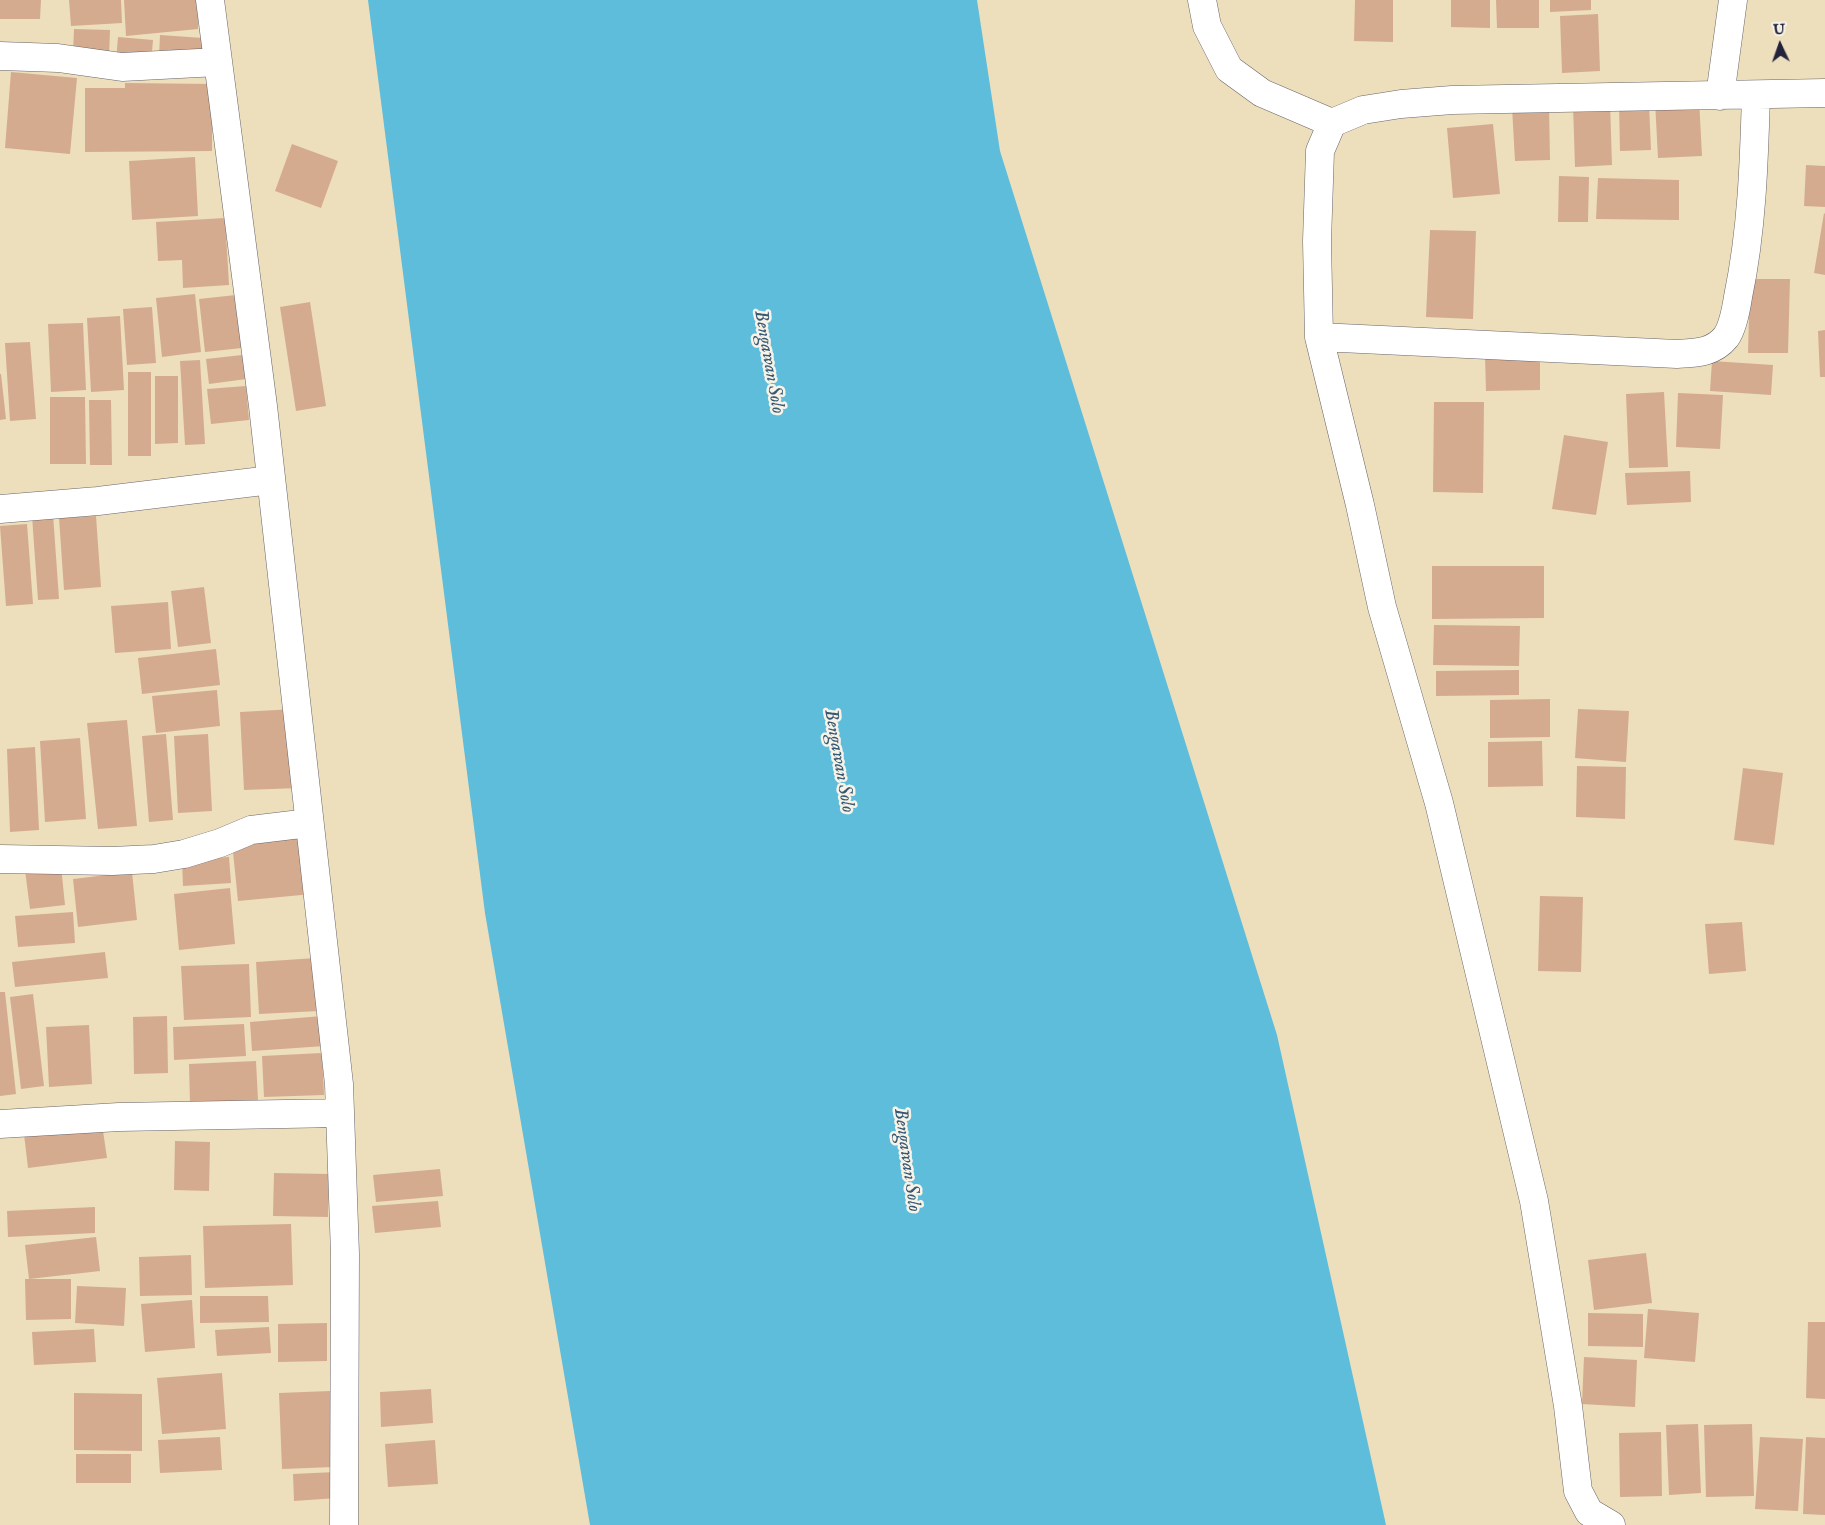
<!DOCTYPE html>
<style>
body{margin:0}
#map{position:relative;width:1825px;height:1525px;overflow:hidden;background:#eddebc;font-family:"IM FELL English",serif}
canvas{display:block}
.north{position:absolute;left:1755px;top:20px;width:50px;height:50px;-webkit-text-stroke:4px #f7f3e8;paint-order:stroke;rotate:357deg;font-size:14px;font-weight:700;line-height:20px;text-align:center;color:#22223b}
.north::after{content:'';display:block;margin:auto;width:18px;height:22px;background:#22223b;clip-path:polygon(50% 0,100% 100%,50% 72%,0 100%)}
</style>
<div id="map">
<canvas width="1825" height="1525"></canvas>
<div class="north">U</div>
</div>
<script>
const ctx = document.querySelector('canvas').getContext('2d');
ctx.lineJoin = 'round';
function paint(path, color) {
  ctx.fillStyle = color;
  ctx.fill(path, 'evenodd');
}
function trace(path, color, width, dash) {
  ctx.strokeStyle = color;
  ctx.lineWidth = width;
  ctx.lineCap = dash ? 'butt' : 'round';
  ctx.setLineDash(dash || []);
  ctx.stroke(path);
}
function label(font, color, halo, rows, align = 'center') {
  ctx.font = font + ' "IM FELL English",serif';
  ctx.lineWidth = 5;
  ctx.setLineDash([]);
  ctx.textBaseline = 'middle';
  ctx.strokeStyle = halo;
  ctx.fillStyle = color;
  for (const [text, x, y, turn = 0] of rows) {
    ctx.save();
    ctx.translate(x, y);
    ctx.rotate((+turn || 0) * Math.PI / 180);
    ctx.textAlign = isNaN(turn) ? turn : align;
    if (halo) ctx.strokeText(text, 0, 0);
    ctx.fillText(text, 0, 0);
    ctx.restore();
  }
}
paint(new Path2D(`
 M368,0h609l23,151 277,884 109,490h-796l-105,-612z`), '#5dbddb');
paint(new Path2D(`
 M0,0h41l-1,19h-40z
 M69,0h52l1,23 -51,3z
 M124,0h74v29l-72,7z
 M1355,0h38v42l-39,-1z
 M1451,0h39v28l-39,-1z
 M1496,0h43v28h-42z
 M1550,0h41v10l-41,2z
 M1598,14l2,57 -38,2 -2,-57z
 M74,29l36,1 -1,26 -36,-2z
 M160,35l43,3 -1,23 -43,-4z
 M118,37l35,3 -2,24 -35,-3z
 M11,72l66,6 -7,76 -65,-6z
 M125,83l87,1v67l-127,1v-64h40z
 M1699,99l3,57 -44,2 -3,-57z
 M1610,103l2,62 -37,2 -2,-62z
 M1619,103h30l2,47 -31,1z
 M1549,106l1,54 -35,1 -3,-54z
 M1493,124l7,70 -47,4 -6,-70z
 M292,144l46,17 -17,47 -46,-17z
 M195,157l3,59 -66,4 -3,-59z
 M1806,165l19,1v41l-21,-1z
 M1559,176l30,1 -1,45h-30z
 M1598,178l81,2v40l-83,-1z
 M1824,213l1,1v61l-11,-2z
 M225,218l4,67 -46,3 -1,-28 -24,1 -2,-39z
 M1430,230l46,1 -3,88 -47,-2z
 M1750,279h40l-2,74h-40z
 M195,294l6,58 -39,5 -6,-59z
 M245,294l6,53 -46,5 -6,-53z
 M310,302l16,104 -30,5 -16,-104z
 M152,307l4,56 -29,2 -4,-56z
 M120,316l4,74 -33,2 -4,-74z
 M83,323l3,67 -35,2 -3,-68z
 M1825,330v47h-5l-2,-46z
 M30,342l6,77 -26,2 -5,-78z
 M251,354l3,24 -45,6 -3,-25z
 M1540,354v36l-54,1 -1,-36z
 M200,360l5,84 -20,1 -5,-84z
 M1712,361l61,4 -2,30 -61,-4z
 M128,372h23v84h-23z
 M0,374h1l5,45 -6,1z
 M155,376h23v67l-23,1z
 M246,386l3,34 -38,4 -4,-35z
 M1664,392l4,75 -39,1 -3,-74z
 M1678,393l45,2 -3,54 -44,-2z
 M50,397h35l1,67h-36z
 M89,400h22l1,65h-22z
 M1434,402h50l-1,91 -50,-1z
 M1564,435l44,7 -12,73 -44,-6z
 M1690,471l1,31 -64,3 -2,-32z
 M53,514l6,85 -21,1 -6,-84z
 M96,516l5,71 -37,3 -5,-72z
 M27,524l6,80 -27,2 -6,-80z
 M1432,566h112v52l-112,1z
 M204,587l7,56 -33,4 -7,-56z
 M168,602l3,47 -56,4 -4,-47z
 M1434,625l86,1 -1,40 -86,-1z
 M216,649l4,36 -78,9 -4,-36z
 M1519,670v25l-83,1v-25z
 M217,690l3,36 -64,7 -4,-37z
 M1550,699v38l-60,1v-38z
 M295,709l4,79 -55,2 -4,-78z
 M1578,709l51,2 -3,51 -51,-4z
 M127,720l10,106 -39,3 -11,-106z
 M166,734l7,86 -24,2 -7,-86z
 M208,734l4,77 -34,2 -4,-77z
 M80,738l6,81 -41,3 -5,-81z
 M1542,741l1,45 -55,1v-45z
 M35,747l4,83 -29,2 -3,-83z
 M1577,766l49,1 -1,52 -49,-2z
 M1743,768l40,5 -9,72 -40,-5z
 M306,835l6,59 -74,7 -6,-59z
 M229,857l2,26 -48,3 -1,-26z
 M61,866l4,39 -35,4 -5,-39z
 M132,872l5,48 -59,7 -5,-48z
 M230,888l5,56 -56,6 -5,-56z
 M1540,896l43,1 -2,75 -43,-1z
 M73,912l2,31 -57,4 -3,-31z
 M1742,922l4,49 -37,3 -4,-50z
 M105,952l3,26 -93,9 -3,-25z
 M316,958l3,53 -60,3 -3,-52z
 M249,964l2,53 -67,3 -3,-54z
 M0,992h5l11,102 -16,2z
 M33,994l11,92 -23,3 -11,-92z
 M167,1016l1,57 -34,1 -1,-57z
 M322,1016l3,30 -73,5 -2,-29z
 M244,1024l2,32 -72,4 -1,-33z
 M89,1025l3,59 -43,3 -3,-60z
 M322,1053l2,42 -60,2 -2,-41z
 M256,1061l2,39 -68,3 -1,-39z
 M102,1124l5,34 -79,10 -4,-34z
 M175,1141l35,1 -1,49 -35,-1z
 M440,1169l3,27 -67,6 -3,-27z
 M274,1173l55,1 -1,43 -55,-1z
 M438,1201l3,26 -66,6 -3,-27z
 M95,1207v26l-87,4 -1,-26z
 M291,1224l2,61 -88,3 -2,-62z
 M96,1237l4,34 -71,8 -4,-34z
 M1646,1253l6,50 -58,7 -6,-50z
 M191,1255l1,40 -52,1 -1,-39z
 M25,1279h46v40l-45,1z
 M77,1286l49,2 -2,38 -49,-3z
 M200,1296h68l1,26 -69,1z
 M192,1300l3,48 -50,4 -4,-48z
 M1648,1309l51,4 -4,49 -51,-4z
 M1588,1313l55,1v33l-55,-1z
 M1808,1322h17v77l-19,-1z
 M327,1323v38l-49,1v-38z
 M269,1327l2,26 -54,3 -2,-26z
 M94,1329l2,33 -62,3 -2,-33z
 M1584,1357l53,3 -2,47 -53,-3z
 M222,1373l4,56 -64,5 -5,-56z
 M431,1389l2,34 -52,4 -1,-35z
 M330,1391l3,76 -51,2 -3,-76z
 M74,1393l68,1v57l-68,-1z
 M1698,1424l3,69 -32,2 -3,-70z
 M1752,1424l2,72 -48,1 -2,-72z
 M1661,1432l1,64 -42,1 -1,-64z
 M220,1437l2,33 -62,3 -2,-33z
 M1760,1437l43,2 -5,72 -43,-2z
 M1806,1437l19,1v77l-22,-1z
 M435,1440l3,44 -50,3 -3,-43z
 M76,1454h55v29h-55z
 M336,1472l1,26 -43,3 -1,-27z`), '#d5ab8f');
const minor = new Path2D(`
 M210,0l53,406 76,678 6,170 -1,271
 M1202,0l5,26 22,43 33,24 70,30
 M0,56l58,2 64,9 96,-5
 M1720,96l13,-96
 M1319,337l358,17c19,-1 36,-1 49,-17 7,-10 10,-27 12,-40 14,-67 16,-134 18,-202
 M0,509l98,-8 173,-21
 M0,859l112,2 42,-2 30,-5 36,-11 31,-13 58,-7
 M0,1124l119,-7 221,-4
 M1611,1525l-22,-13 -11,-21 -10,-85 -34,-205 -95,-398 -57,-196 -22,-102 -41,-168 -2,-96 3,-90 12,-28 31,-13 38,-6 51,-4 373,-7`);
trace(minor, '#696468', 29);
trace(minor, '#fff', 28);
label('italic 19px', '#375873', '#f7f3e8', [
 ["Bengawan Solo",768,362,80],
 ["Bengawan Solo",838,761,80],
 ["Bengawan Solo",906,1160,82]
]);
</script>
